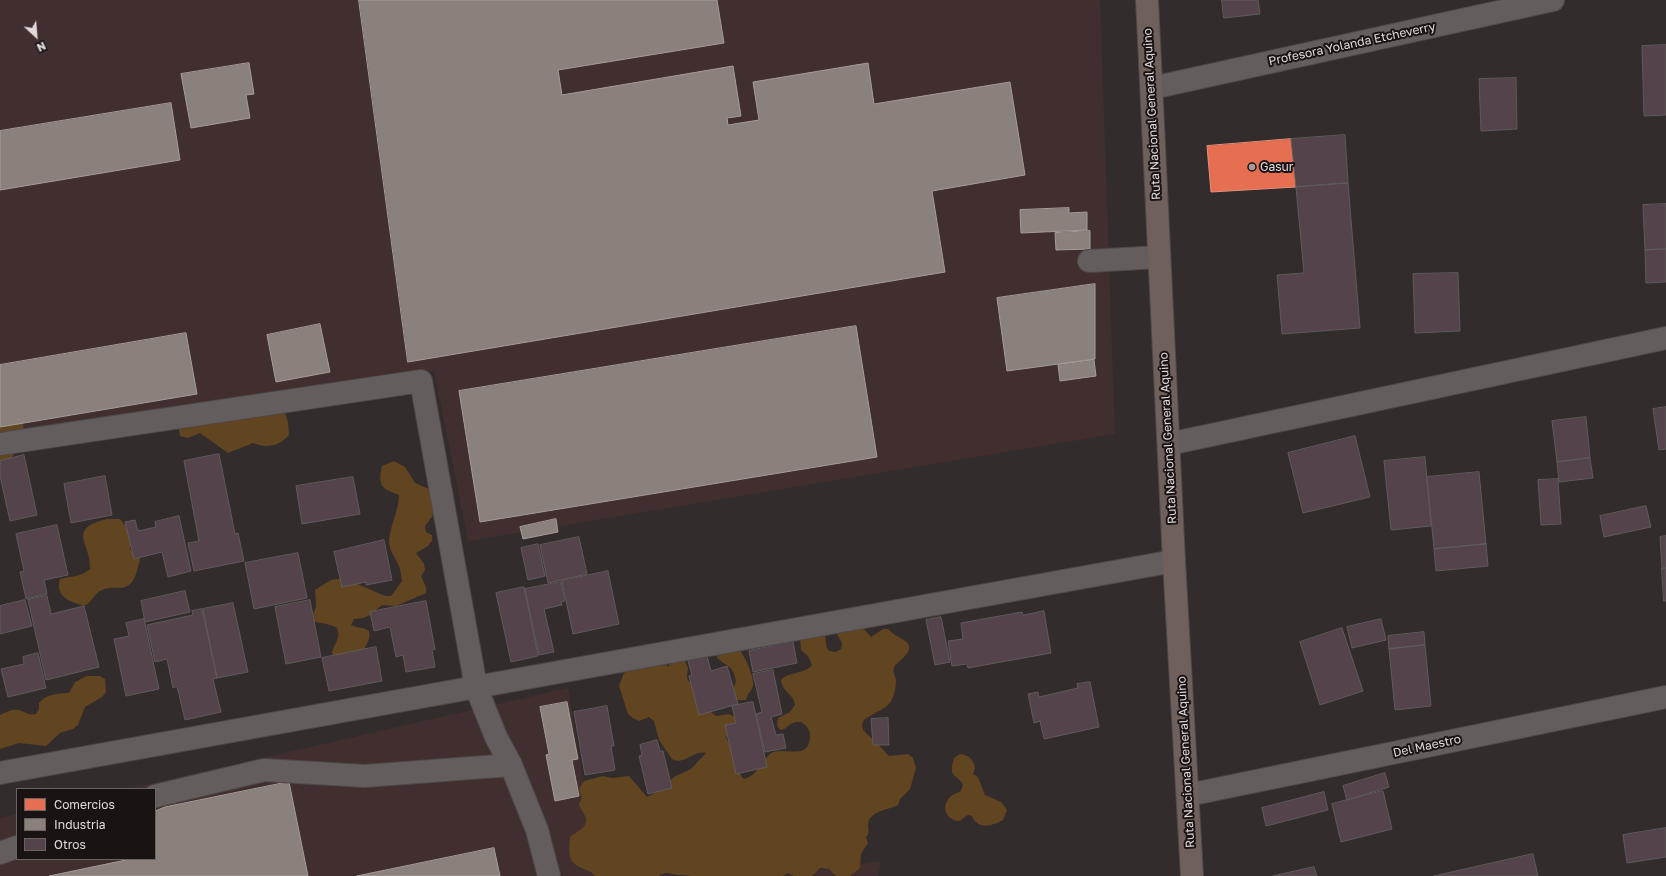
<!DOCTYPE html>
<style>
body{margin:0}
#map{position:relative;width:1666px;height:876px;overflow:hidden;background:#332c2c;font-family:"Golos Text",sans-serif}
canvas{display:block}
.legend{position:absolute;left:16px;top:788px;width:140px;height:72px;box-sizing:border-box;background:#191314;border:1px solid #6a6363;margin:0;padding:5px 7px;list-style:none;font-size:12px;color:#e3dada}
.legend li{display:flex;align-items:center;gap:8px;height:20px}
.legend b{width:20px;border:1px solid #6a6363}
.north{position:absolute;left:16px;top:16px;width:40px;height:40px;-webkit-text-stroke:3px #191314;paint-order:stroke;rotate:154deg;font-size:11px;font-weight:700;line-height:16px;text-align:center;color:#e3dada}
.north::after{content:'';display:block;margin:auto;width:14px;height:18px;background:#e3dada;clip-path:polygon(50% 0,100% 100%,50% 72%,0 100%)}
</style>
<div id="map">
<canvas width="1666" height="876"></canvas>
<ul class="legend">
<li><b style="height:11px;background:#e76f51"></b>Comercios</li>
<li><b style="height:11px;background:#8a817c"></b>Industria</li>
<li><b style="height:11px;background:#54434b"></b>Otros</li>
</ul>
<div class="north">N</div>
</div>
<script>
const ctx = document.querySelector('canvas').getContext('2d');
ctx.lineJoin = 'round';
function paint(path, color) {
  ctx.fillStyle = color;
  ctx.fill(path, 'evenodd');
}
function trace(path, color, width, dash) {
  ctx.strokeStyle = color;
  ctx.lineWidth = width;
  ctx.lineCap = dash ? 'butt' : 'round';
  ctx.setLineDash(dash || []);
  ctx.stroke(path);
}
function label(font, color, halo, rows, align = 'center') {
  ctx.font = font + ' "Golos Text",sans-serif';
  ctx.lineWidth = 4;
  ctx.setLineDash([]);
  ctx.textBaseline = 'middle';
  ctx.strokeStyle = halo;
  ctx.fillStyle = color;
  for (const [text, x, y, turn = 0] of rows) {
    ctx.save();
    ctx.translate(x, y);
    ctx.rotate((+turn || 0) * Math.PI / 180);
    ctx.textAlign = isNaN(turn) ? turn : align;
    if (halo) ctx.strokeText(text, 0, 0);
    ctx.fillText(text, 0, 0);
    ctx.restore();
  }
}
paint(new Path2D(`
 M0,0h1100l15,434 -647,107 -34,-170 -434,63z
 M568,688l31,188h-599v-58l17,-4v45h138v-70h-28z
 M881,861l-3,15h-98z`), '#412f2f');
paint(new Path2D(`
 M0,393c6,6 16,12 20,20 11,18 -8,47 -20,60z
 M284,410l4,12 1,13c-10,11 -22,14 -36,8l-25,10 -28,-20 -12,5 -8,-2 -2,-12z
 M394,461l11,6 10,16 14,6 8,21 -12,16 1,6 6,3v6l-4,5 -12,7 8,11 1,6 -4,6 5,11v6l-30,13 -14,-1c-12,9 -11,13 -28,14l-3,6c6,3 12,2 18,6 2,10 -4,15 -8,23l-28,4 -1,-6c3,-10 9,-14 5,-24 -8,-5 -16,-4 -24,-7 -1,-7 3,-11 3,-17 0,-5 -1,-9 -1,-14l16,-10 13,-2 41,18h6l11,-15c-1,-4 -1,-9 -2,-12 -3,-10 -10,-16 -11,-26 0,-16 10,-32 10,-48 -4,-2 -9,-3 -12,-5 -9,-5 -7,-16 -5,-24z
 M107,519h13c8,8 12,20 10,31l9,3c2,7 0,10 -2,18 -8,27 -22,11 -37,20 -7,4 -7,11 -16,15 -14,-5 -29,-8 -24,-27 11,-3 21,-2 30,-10 2,-25 -25,-40 17,-50z
 M863,628l8,9 12,-8h5c3,2 5,5 7,6 13,7 21,11 7,24 -3,3 -7,5 -8,9 -2,6 3,9 2,15 -3,27 -12,23 -32,37 -6,10 5,15 11,21 5,5 9,10 14,15l19,-2 5,4 3,10 -6,21 -10,10 -2,6c-10,5 -28,6 -30,19 0,5 2,9 -2,13l2,6 -7,11 -1,14 -10,8h-14l-7,-7 -9,-1 -8,8h-18l-6,-3 -5,3h-92c-5,-1 -9,-1 -13,-1 -9,0 -11,-5 -19,1h-64c-3,-4 -6,-5 -11,-7 -17,-6 -15,-16 -14,-32 7,-6 20,-10 15,-21 -2,-5 -5,-7 -6,-12l3,-6 -3,-9 5,-8 19,-5 9,2 17,-2 18,21 14,-7 13,-13 17,-8 15,-16c-11,-4 -23,13 -34,6l-13,-19 -5,-19 -5,-4 -10,4 -6,-3 -5,-4 -9,-28 5,-13 9,-4 31,-5 5,3 1,-4 14,-4 4,9c-1,8 -3,11 4,16l-1,2 3,-1 17,27 5,4 13,-2 6,3 2,6 -11,14 16,34 -2,3 4,5c14,-4 16,-16 26,-25 11,-9 39,8 40,-17 0,-8 -3,-11 -9,-15 -14,-1 -11,7 -21,8l-3,-5 1,-7 12,-6 5,-7c-1,-11 -13,-13 -14,-25 8,-9 23,-5 31,-15l-4,-9 -7,-6 -1,-11 23,-7c5,7 1,13 6,19l7,1 5,-3 1,-6 -6,-11z
 M738,648c6,6 17,30 15,38 -2,6 -6,8 -7,14h-14l1,-12 3,-6c-3,-17 -7,-14 -19,-24v-6z
 M87,676h13l5,3 1,13 -4,5 -17,10 -7,18 -5,4 -13,4 -14,13 -27,-3 -19,6v-34c5,-2 11,-6 17,-5 8,0 9,6 19,4l3,-5v-6c8,-10 18,-9 30,-10l6,-11z
 M960,754c9,1 13,5 15,14l-2,6 5,3 7,18 16,7 6,8 -4,10c-8,4 -20,10 -28,1 -2,-2 -2,-6 -7,-6 -3,1 -5,4 -8,6 -13,0 -20,-13 -10,-24 3,-3 8,-4 11,-6l2,-6c-5,-11 -16,-7 -9,-27z`), '#614420');
const shops = new Path2D(`
 M1291,139l5,48 -85,5 -4,-46z`);
paint(shops, '#e76f51');
trace(shops, '#e68f7a', 1);
const industry = new Path2D(`
 M359,0h358l7,43 -166,27 4,25 171,-29 8,50 -14,2 1,7 31,-5 -6,-38 115,-19 6,41 136,-22 15,93 -93,16 13,81 -537,90z
 M249,63l5,31 -8,1 4,23 -59,10 -10,-54z
 M171,103l9,57 -180,30v-59z
 M1069,208v5l18,-1v18l-66,3 -1,-23z
 M1090,231v18l-34,1 -1,-17z
 M1095,284v75l-88,12 -10,-73z
 M320,324l10,48 -54,10 -9,-47z
 M856,326l21,131 -397,65 -21,-131z
 M186,333l11,61 -197,33v-62z
 M1094,360l2,16 -36,5 -2,-16z
 M556,519l2,13 -35,7 -3,-12z
 M567,702l11,57 -6,1 7,36 -24,5 -9,-46 3,-1 -9,-47z
 M289,782l19,94h-259l77,-16v-1h29v-48l10,-4z
 M494,848l6,28h-143z`);
paint(industry, '#8a817c');
trace(industry, '#a59c98', 1);
const building = new Path2D(`
 M1222,0h36l2,14 -36,4z
 M1666,45v70l-22,1 -2,-70z
 M1516,78l1,51 -36,2 -2,-52z
 M1345,135l3,48 -52,4 -5,-48z
 M1348,183l12,145 -78,6 -5,-59 27,-2 -8,-86z
 M1666,204v45l-21,1 -2,-45z
 M1666,249v33l-20,1 -1,-33z
 M1458,273l2,58 -45,2 -2,-59z
 M1666,407v42l-7,1 -6,-41z
 M1586,417l4,41 -33,4 -5,-41z
 M1355,436l15,61 -67,16 -15,-60z
 M219,454l16,80 3,-1 6,28 -50,10 -6,-28 11,-2 -15,-80z
 M24,455l13,60 -27,6 -10,-45v-15z
 M1425,457l6,69 -40,4 -7,-69z
 M1590,458l3,20 -34,4 -2,-20z
 M1479,472l7,72 -52,5 -7,-72z
 M105,476l7,39 -41,8 -7,-39z
 M353,477l7,37 -58,10 -6,-38z
 M1558,479l3,45 -20,1 -3,-45z
 M1646,506l5,21 -47,10 -4,-21z
 M179,516l12,55 -23,6 -6,-25 -28,7 -9,-37 10,-2 3,11 18,-4 -1,-5z
 M57,525l11,50 -24,5 3,14 -21,5 -6,-27 4,-1 -8,-37z
 M1666,536v32h-4l-2,-31z
 M579,537l8,37 -39,9 -8,-38z
 M384,540l8,40 -26,5v-3l-24,5 -8,-35z
 M538,544l7,32 -17,4 -7,-32z
 M1486,544l2,22 -52,5 -2,-22z
 M298,553l9,45 -53,11 -9,-46z
 M1662,568h4v33h-2z
 M608,571l11,53 -46,10 -11,-53z
 M561,582l4,19 -4,1 1,3 -18,4 10,43 -15,3 -14,-66z
 M524,587l14,69 -27,6 -15,-69z
 M185,591l5,21 -45,10 -4,-21z
 M47,596l4,18 33,-8 15,61 -53,13 -18,-80z
 M25,600l7,26 -32,8v-28z
 M310,600l11,57 -35,7 -11,-57z
 M426,601l9,48 -3,1 3,17 -29,5 -3,-17 -7,2 -6,-30 -16,4 -4,-19z
 M233,603l15,69 -31,6 -14,-69z
 M202,609l15,69 -4,1 8,33 -36,8 -8,-34 -4,2 -6,-29 -12,3 -8,-37 46,-10 -1,-4z
 M1044,611l7,42 -83,15 -1,-4 -15,2 -4,-25 15,-2 -2,-16 61,-11 1,3z
 M941,617l9,45 -15,3 -9,-45z
 M144,619l15,70 -33,7 -12,-57 15,-3 -3,-13z
 M1381,619l5,21 -34,8 -5,-21z
 M1342,628l21,63 -43,14 -20,-63z
 M1424,632l1,13 -36,4 -1,-13z
 M793,642l4,21 -44,9 -4,-21z
 M1425,645l6,61 -36,4 -6,-61z
 M376,647l6,34 -53,10 -7,-33z
 M38,653l8,35 -38,9 -7,-28 23,-5 -1,-7z
 M707,656l4,15 16,-5 11,38 -39,11 -10,-39 3,-1 -4,-14z
 M773,670l9,44 -11,3 5,18 7,-1 3,14 -21,4 -9,-38 6,-2 -9,-38z
 M1090,682l9,45 -55,12 -4,-18 -6,2 -6,-29 10,-2 1,5 39,-9 -1,-4z
 M753,702l14,65 -31,7 -11,-49 11,-2 -4,-17z
 M607,706l7,40h-3l4,24 -30,5 -11,-63z
 M888,718l1,27h-16l-2,-26z
 M657,740l3,11h3l9,37 -24,6 -9,-38 3,-1 -2,-10z
 M1385,773l4,14 -42,13 -4,-14z
 M1383,791l9,38 -51,13 -9,-38z
 M1324,792l4,18 -62,16 -4,-18z
 M1666,828v29l-39,6 -4,-28z
 M1533,854l5,22h-104z
 M1314,867l3,9h-44z`);
paint(building, '#54434b');
trace(building, '#5f5a5b', 1);
const minor = new Path2D(`
 M1152,88l401,-88
 M1089,261l70,-4
 M0,444l421,-63 55,306 20,50 15,28 26,65 12,46
 M1169,444l497,-106
 M0,773l1174,-212
 M1188,795l478,-98
 M155,796l109,-26 101,6 146,-11
 M0,853l17,-6`);
const highway = new Path2D(`
 M1147,0l27,561 18,315`);
trace(minor, '#4f4848', 24);
trace(highway, '#4f4848', 24);
trace(minor, '#635d5d', 22);
trace(highway, '#6f605b', 22);
for (const [x, y, r, color] of [
 [1252,167,4,"#a59d9d"]
]) {
  const dot = new Path2D();
  dot.arc(x, y, r, 0, 2 * Math.PI);
  ctx.fillStyle = color;
  ctx.fill(dot);
  trace(dot, '#191314', 1.5);
}
label('12px', '#e3dada', '#191314', [
 ["Profesora Yolanda Etcheverry",1352,44,-12],
 ["Ruta Nacional General Aquino",1152,114,-93],
 ["Ruta Nacional General Aquino",1168,438,-93],
 ["Del Maestro",1427,746,-12],
 ["Ruta Nacional General Aquino",1186,762,-93]
]);
label('12px', '#e3dada', '#191314', [
 ["Gasur",1260,167]
], 'left');
</script>
